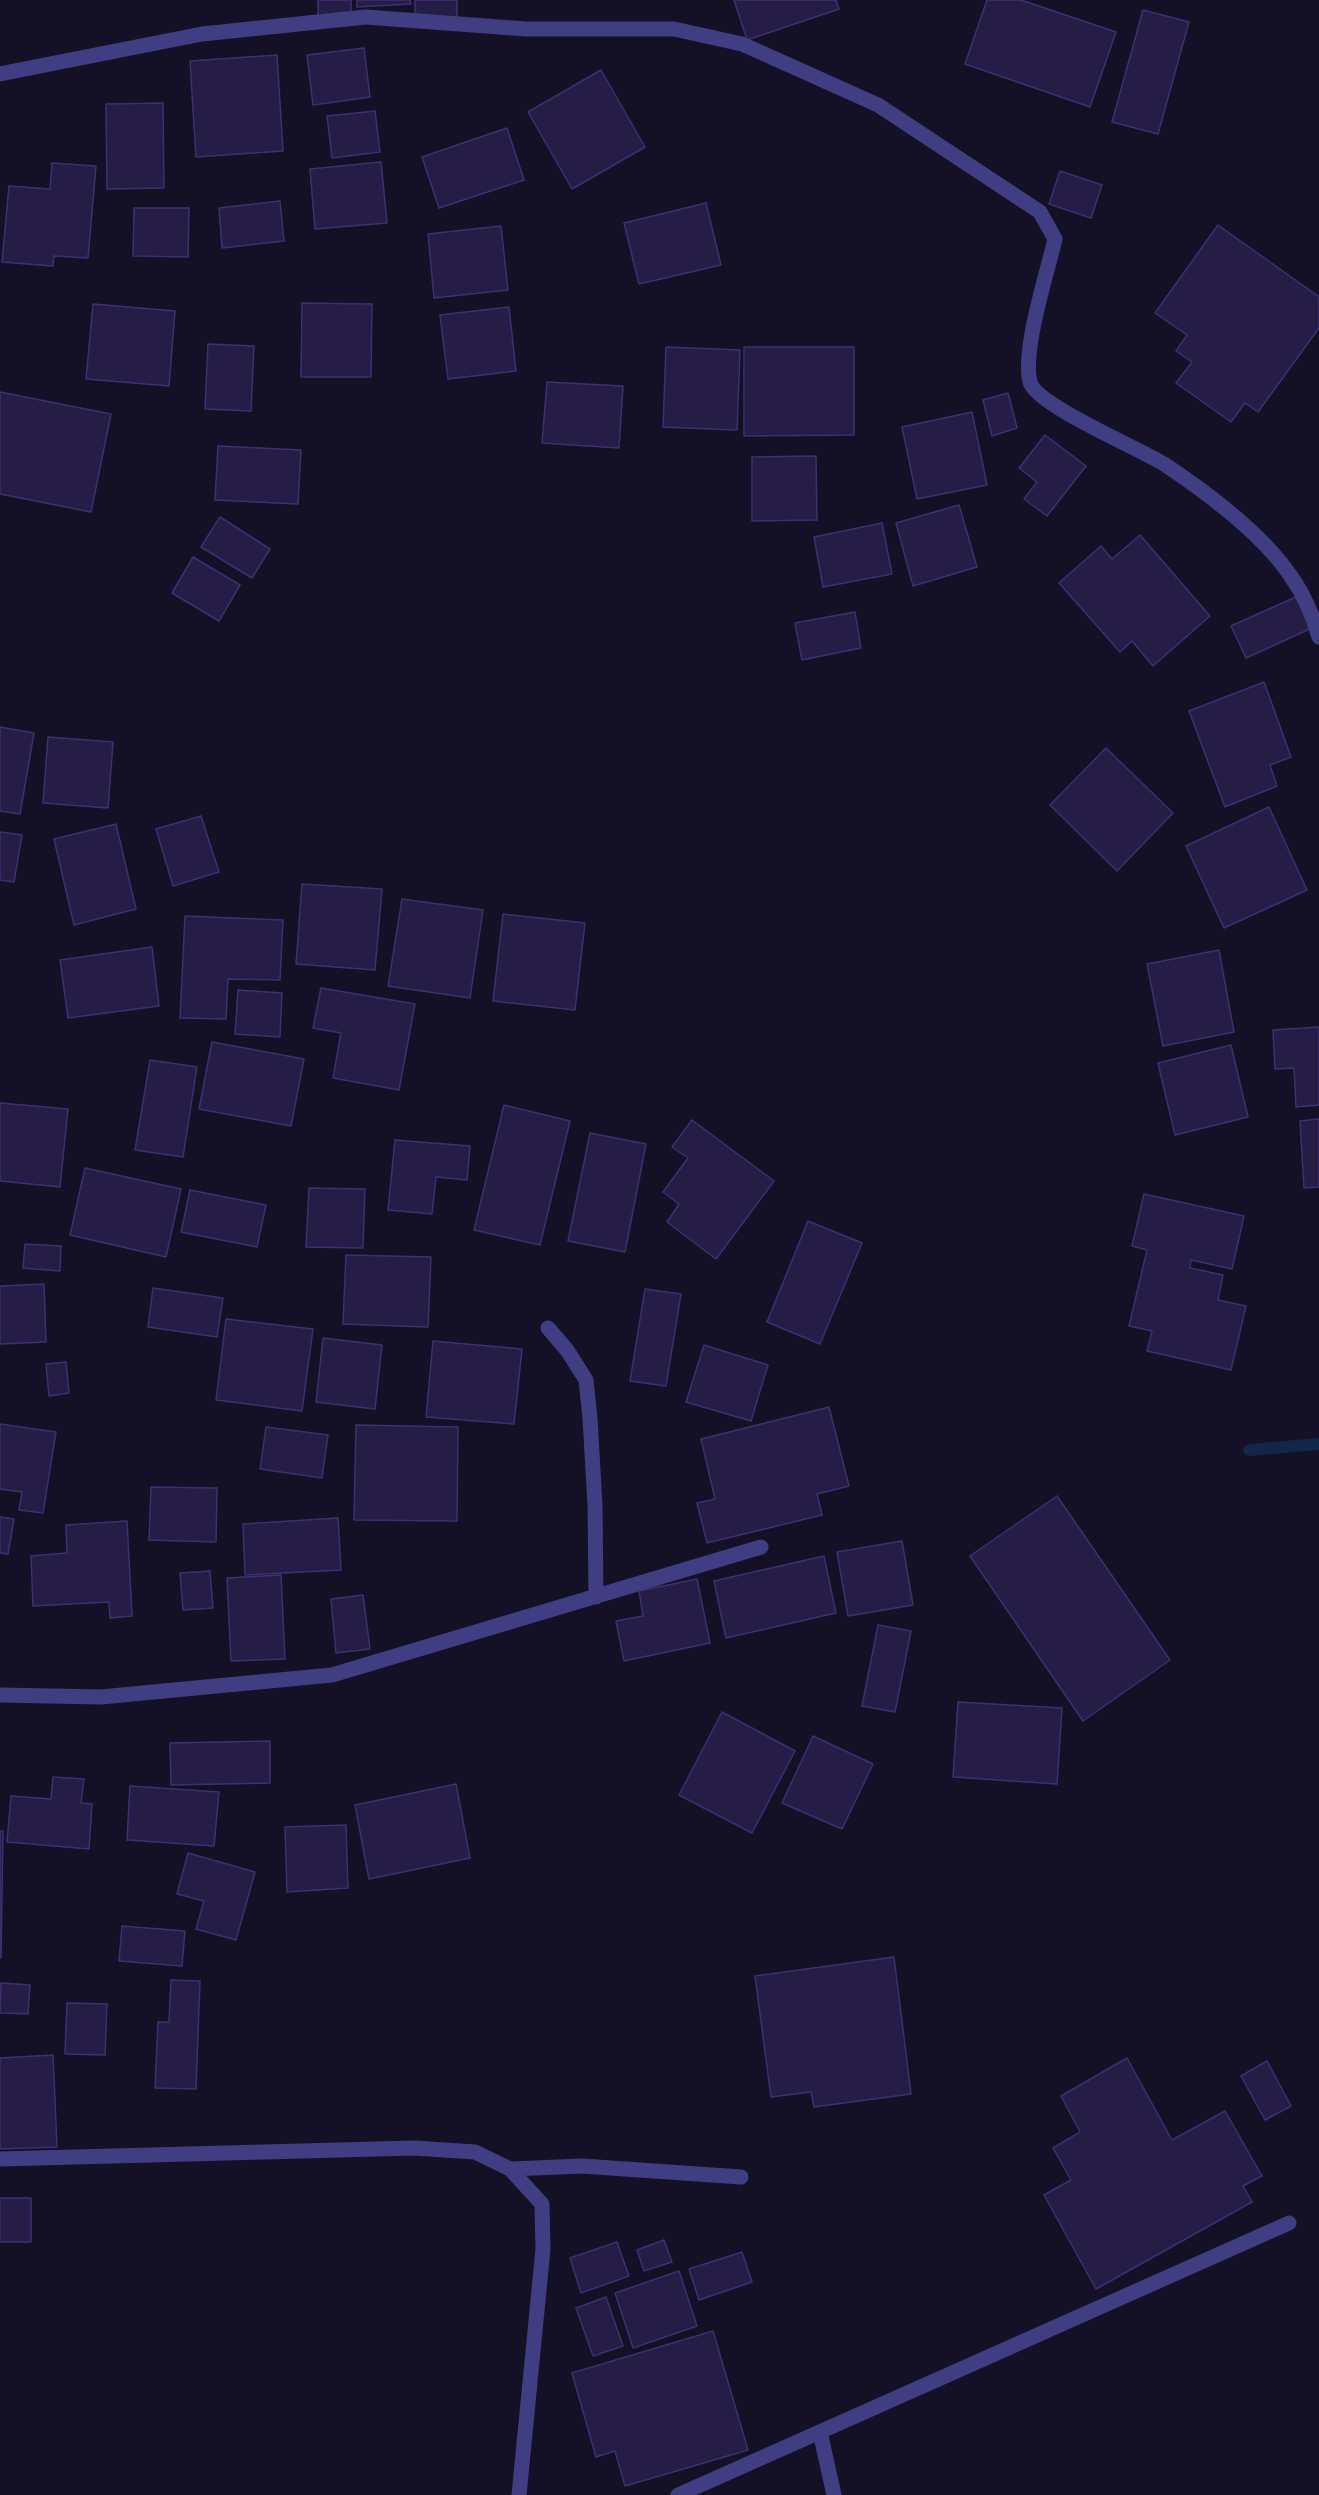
<!DOCTYPE html>
<style>
body{margin:0}
canvas{display:block;background:#141026}
</style>
<canvas width="1319" height="2495"></canvas>
<script>
const ctx = document.querySelector('canvas').getContext('2d');
ctx.lineJoin = 'round';
function trace(path, color, width, dash) {
  ctx.strokeStyle = color;
  ctx.lineWidth = width;
  ctx.lineCap = dash ? 'butt' : 'round';
  ctx.setLineDash(dash || []);
  ctx.stroke(path);
}
function paint(path, color) {
  ctx.fillStyle = color;
  ctx.fill(path, 'evenodd');
}
trace(new Path2D(`
 M1249,1450l70,-6`), '#11274a', 12);
const building = new Path2D(`
 M318,0h33v15l-33,1z
 M357,0h53l1,4 -54,3z
 M415,0h42v21l-42,-1z
 M734,0h102l3,9 -92,31z
 M987,0h34l95,32 -26,75 -125,-43z
 M1143,10l46,12 -31,112 -46,-12z
 M364,48l6,49 -57,8 -6,-50z
 M277,55l6,96 -87,6 -6,-96z
 M601,70l44,77 -73,42 -44,-77z
 M163,103l1,85 -57,1 -1,-85z
 M375,111l5,41 -48,6 -5,-42z
 M507,128l17,52 -85,28 -17,-51z
 M381,162l6,61 -72,6 -5,-60z
 M52,163l44,3 -8,92 -34,-2 -1,10 -51,-4 7,-76 41,3z
 M1060,171l42,14 -11,33 -42,-14z
 M280,201l4,40 -62,7 -3,-40z
 M706,203l15,62 -82,19 -15,-61z
 M134,208h55l-1,49 -55,-1z
 M1218,225l101,72v31l-61,84 -13,-9 -14,19 -55,-39 16,-21 -16,-11 11,-16 -32,-22z
 M501,226l7,64 -74,8 -6,-64z
 M302,303l70,1 -1,73h-70z
 M93,304l82,7 -6,75 -83,-7z
 M509,307l7,64 -68,8 -8,-64z
 M208,344l46,2 -3,65 -46,-2z
 M666,347l74,3 -3,80 -74,-3z
 M744,347h110v88l-110,1z
 M547,382l76,4 -4,62 -77,-5z
 M0,392l111,22 -20,98 -91,-18z
 M1008,393l9,35 -25,8 -9,-36z
 M972,412l15,73 -70,14 -15,-72z
 M1045,435l41,31 -39,50 -23,-17 13,-17 -18,-14z
 M218,446l83,4 -3,54 -83,-4z
 M816,456l1,64 -65,1v-64z
 M959,505l18,62 -64,19 -17,-63z
 M220,517l50,32 -18,29 -51,-31z
 M882,523l10,51 -69,13 -9,-50z
 M1140,535l70,81 -57,50 -21,-25 -12,11 -61,-69 42,-37 11,13z
 M193,557l47,28 -21,36 -47,-28z
 M1298,596l14,32 -66,30 -15,-32z
 M855,612l6,36 -59,12 -7,-37z
 M1264,682l27,75 -21,8 7,21 -52,21 -36,-96z
 M0,727l34,6 -14,81 -20,-3z
 M48,737l65,5 -5,66 -65,-5z
 M1106,748l67,65 -56,58 -67,-66z
 M1269,807l38,83 -83,38 -38,-82z
 M201,816l18,56 -46,14 -17,-57z
 M116,824l20,85 -62,16 -20,-86z
 M0,832l22,3 -8,47 -14,-2z
 M302,884l80,5 -7,81 -79,-6z
 M402,899l81,11 -13,88 -82,-12z
 M503,914l82,9 -10,87 -82,-9z
 M185,916l98,4 -3,60 -52,-1 -2,40 -46,-1z
 M152,947l7,59 -91,12 -8,-58z
 M1219,950l15,82 -71,14 -16,-82z
 M321,988l94,16 -16,86 -66,-12 8,-45 -28,-5z
 M238,990l44,3 -2,44 -45,-3z
 M1319,1027v78l-23,2 -2,-39 -19,1 -2,-39z
 M212,1042l92,17 -13,67 -92,-17z
 M1231,1045l17,72 -73,18 -17,-72z
 M150,1060l47,7 -14,90 -48,-7z
 M0,1103l68,6 -8,78 -60,-6z
 M504,1105l66,16 -30,124 -66,-15z
 M1319,1119v68l-15,1 -4,-67z
 M692,1120l82,61 -58,78 -49,-37 12,-18 -16,-12 25,-34 -16,-11z
 M590,1133l56,11 -21,108 -57,-11z
 M395,1140l75,6 -3,34 -31,-3 -4,37 -44,-4z
 M85,1168l96,21 -15,68 -96,-22z
 M309,1188l56,1 -2,59 -57,-1z
 M190,1190l76,15 -9,42 -76,-15z
 M1144,1194l100,22 -12,53 -41,-9 -1,8 33,7 -5,25 28,6 -15,64 -84,-19 5,-20 -23,-5 18,-76 -15,-4z
 M808,1221l54,22 -42,101 -53,-22z
 M25,1244l36,2 -1,25 -37,-3z
 M346,1255l85,2 -3,70 -85,-3z
 M44,1284l2,58 -46,2v-58z
 M153,1288l70,10 -6,39 -69,-10z
 M645,1289l36,5 -15,92 -36,-5z
 M226,1319l87,10 -11,82 -86,-11z
 M323,1338l59,7 -7,64 -59,-7z
 M433,1341l89,8 -8,75 -88,-7z
 M704,1345l64,20 -17,56 -65,-19z
 M66,1362l3,31 -20,3 -3,-32z
 M829,1407l20,79 -32,8 5,21 -115,28 -10,-40 18,-4 -14,-60z
 M0,1424l56,8 -13,81 -24,-3 3,-18 -22,-3z
 M356,1425l102,2 -1,94 -103,-1z
 M266,1427l62,8 -6,43 -62,-9z
 M151,1487l66,1 -1,54 -67,-2z
 M1057,1496l113,164 -87,61 -113,-165z
 M0,1517l14,2 -6,35 -8,-1z
 M338,1518l3,52 -96,5 -2,-51z
 M127,1521l5,95 -22,2 -1,-16 -76,4 -2,-50 36,-3 -1,-28z
 M902,1541l11,64 -65,11 -11,-64z
 M824,1556l12,57 -110,25 -12,-57z
 M210,1571l3,37 -30,2 -3,-37z
 M281,1575l4,84 -54,2 -4,-83z
 M697,1579l13,64 -86,18 -8,-40 27,-5 -4,-25z
 M363,1595l7,54 -34,4 -5,-54z
 M878,1625l33,6 -16,81 -33,-6z
 M958,1702l104,6 -5,76 -104,-7z
 M722,1712l73,39 -43,82 -73,-38z
 M813,1736l60,28 -31,65 -60,-26z
 M270,1741v42l-99,2 -1,-42z
 M53,1777l31,2 -3,24 11,1 -3,45 -82,-7 4,-46 40,3z
 M456,1784l14,74 -101,21 -14,-74z
 M130,1786l89,6 -5,54 -87,-6z
 M346,1825l2,63 -61,4 -2,-65z
 M0,1831h3l-2,127h-1z
 M188,1853l67,19 -19,68 -40,-11 8,-28 -27,-7z
 M122,1926l63,5 -3,35 -63,-5z
 M894,1957l17,137 -97,13 -3,-15 -40,5 -16,-121z
 M171,1980l29,1 -4,108 -41,-1 3,-66h11z
 M1,1983l29,2 -2,29 -28,-1z
 M67,2003l40,1 -2,51 -40,-1z
 M53,2055l4,92 -57,2v-91z
 M1127,2058l45,82 53,-29 37,65 -19,10 9,16 -156,87 -52,-94 27,-15 -18,-32 27,-16 -19,-36z
 M1267,2061l24,45 -26,14 -24,-44z
 M0,2198h31v44h-31z
 M664,2240l8,22 -28,9 -7,-21z
 M617,2242l12,34 -48,17 -11,-35z
 M742,2252l10,30 -53,18 -10,-31z
 M679,2271l18,55 -64,22 -18,-55z
 M606,2297l17,49 -30,10 -17,-48z
 M713,2331l35,119 -123,36 -10,-35 -19,6 -24,-84z`);
paint(building, '#251d46');
trace(building, '#3d3071', 1.5);
trace(new Path2D(`
 M0,74l202,-40 164,-17 160,12h148l68,15 136,61 162,107 15,27c-8,35 -33,111 -25,143 6,23 110,67 134,82 42,28 98,70 126,111 13,18 23,41 29,62
 M548,1328l19,22 19,30 4,38 5,87 1,92
 M0,1695l101,2 231,-22 429,-128
 M0,2159l414,-11 61,4 35,17 32,35 1,45 -24,246
 M510,2169l72,-3 159,11
 M820,2432l14,63
 M678,2495l611,-272`), '#403e83', 15);
</script>
